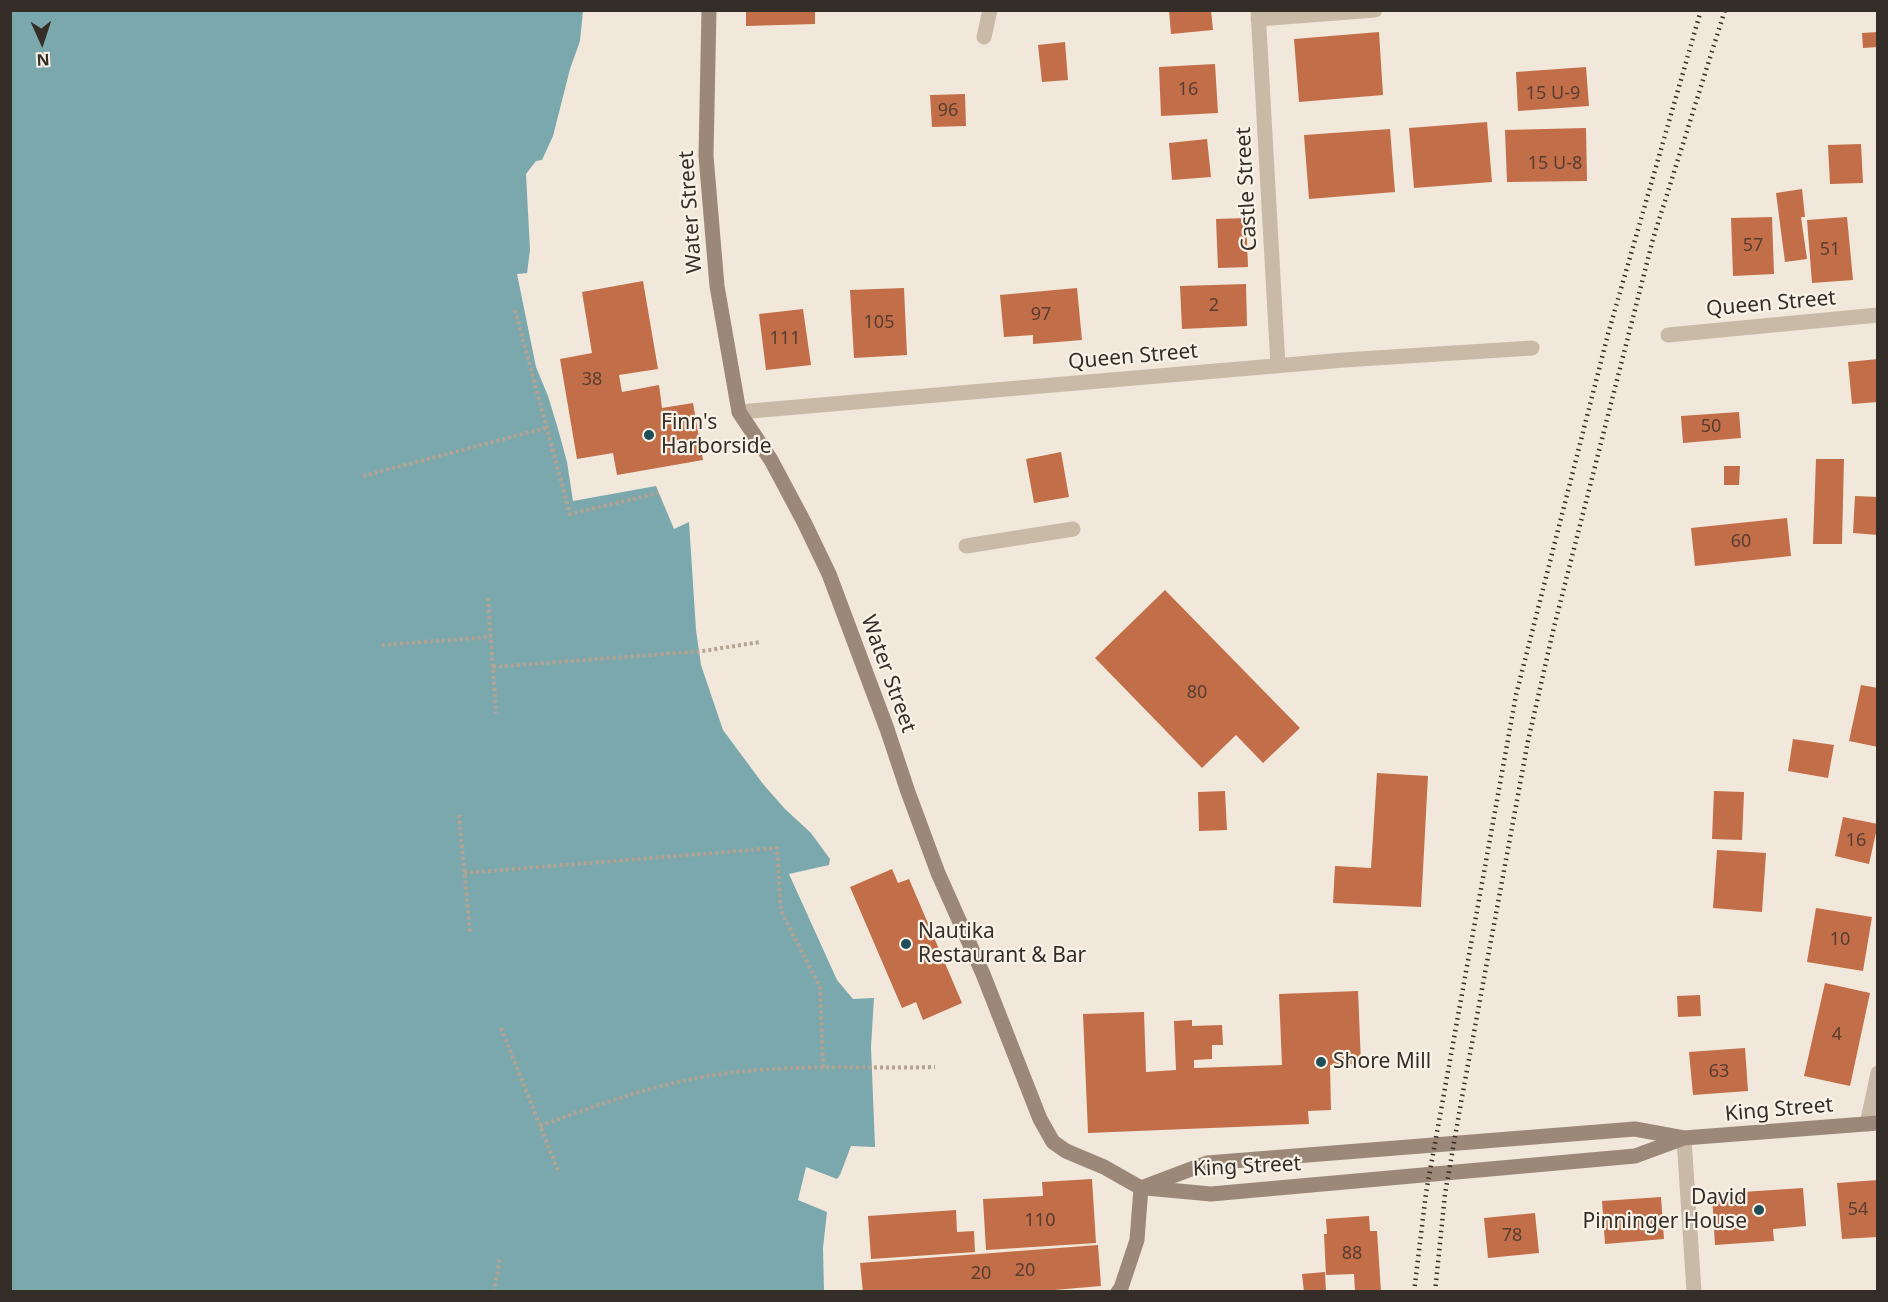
<!DOCTYPE html>
<style>
body{margin:0}
#map{position:relative;width:1888px;height:1302px;overflow:hidden;background:#f1e8db;font-family:"Noto Sans",sans-serif}
canvas{display:block}
.frame{position:absolute;inset:0;border:12px solid #352d28;pointer-events:none}
.north{position:absolute;left:12px;top:12px;width:60px;height:60px;-webkit-text-stroke:4px #f9f2e7;paint-order:stroke;rotate:177deg;font-size:16px;font-weight:700;line-height:24px;text-align:center;color:#352d28}
.north::after{content:'';display:block;margin:auto;width:21px;height:27px;background:#352d28;clip-path:polygon(50% 0,100% 100%,50% 72%,0 100%)}
</style>
<div id="map">
<canvas width="1888" height="1302"></canvas>
<div class="frame"></div>
<div class="north">N</div>
</div>
<script>
const ctx = document.querySelector('canvas').getContext('2d');
ctx.lineJoin = 'round';
function paint(path, color) {
  ctx.fillStyle = color;
  ctx.fill(path, 'evenodd');
}
function trace(path, color, width, dash) {
  ctx.strokeStyle = color;
  ctx.lineWidth = width;
  ctx.lineCap = dash ? 'butt' : 'round';
  ctx.setLineDash(dash || []);
  ctx.stroke(path);
}
function label(font, color, halo, rows, align = 'center') {
  ctx.font = font + ' "Noto Sans",sans-serif';
  ctx.lineWidth = 4.5;
  ctx.setLineDash([]);
  ctx.textBaseline = 'middle';
  ctx.strokeStyle = halo;
  ctx.fillStyle = color;
  for (const [text, x, y, turn = 0] of rows) {
    ctx.save();
    ctx.translate(x, y);
    ctx.rotate((+turn || 0) * Math.PI / 180);
    ctx.textAlign = isNaN(turn) ? turn : align;
    if (halo) ctx.strokeText(text, 0, 0);
    ctx.fillText(text, 0, 0);
    ctx.restore();
  }
}
paint(new Path2D(`
 M10,11h573l-3,30 -10,28 -17,67 -11,24 -6,1 -10,13 4,76 -3,23 -10,1 19,93 12,29 10,33 9,33 6,39 83,-15 18,43 15,-7 7,108 5,35 22,65 40,54 22,25 26,24 19,26 -1,6 -40,9 48,106 16,19 21,-1 -3,49 4,100 -24,-1 -11,29 -3,4 -31,-12 -8,33 29,12 -4,36 1,43h-813z`), '#7ba8ad');
paint(new Path2D(`
 M746,10h69v14l-69,2z
 M1169,10h42l2,20 -42,4z
 M1379,32l4,63 -84,7 -5,-63z
 M1878,32v15l-15,1 -1,-15z
 M1065,42l3,38 -26,2 -4,-37z
 M1215,64l3,49 -57,3 -2,-49z
 M1586,67l3,39 -71,5 -2,-39z
 M965,94l1,32 -34,1 -2,-32z
 M1487,122l5,60 -78,6 -5,-60z
 M1586,128l1,53 -80,1 -2,-52z
 M1390,129l5,63 -86,7 -5,-64z
 M1207,139l4,38 -39,3 -3,-37z
 M1861,144l2,39 -33,1 -2,-39z
 M1802,189l3,28h-4l6,42 -22,3 -9,-69z
 M1772,217l2,57 -41,2 -2,-58z
 M1847,217l6,63 -41,3 -5,-63z
 M1246,218l2,49 -30,1 -2,-49z
 M643,281l15,88 -39,6 3,17 37,-7 3,23 31,-5 10,57 -86,15 -4,-22 -36,6 -17,-100 32,-6 -10,-61z
 M1246,284l1,42 -65,3 -2,-43z
 M904,288l3,67 -53,3 -4,-68z
 M1077,288l5,52 -49,4v-9l-29,2 -4,-42z
 M803,309l8,56 -45,5 -7,-56z
 M1878,359v43l-26,2 -4,-42z
 M1739,412l2,26 -58,5 -2,-27z
 M1061,452l8,45 -35,6 -8,-44z
 M1816,459h28l-2,85h-29z
 M1724,466h16l-1,19h-15z
 M1855,496l23,1v38l-25,-2z
 M1787,518l4,38 -96,10 -4,-38z
 M1165,590l135,138 -37,35 -27,-28 -34,33 -107,-110z
 M1861,685l17,3v59l-29,-6z
 M1793,739l41,6 -6,33 -40,-7z
 M1377,773l51,3 -7,131 -88,-4 2,-37 36,2z
 M1225,791l2,39 -28,1 -1,-39z
 M1714,791l30,1 -2,48 -30,-1z
 M1843,817l35,7 -9,40 -34,-8z
 M1717,850l49,3 -4,59 -49,-4z
 M892,869l6,14 11,-4 53,124 -39,17 -7,-18 -14,6 -52,-121z
 M1816,908l56,9 -9,54 -56,-9z
 M1825,983l45,10 -20,93 -46,-10z
 M1358,991l3,73 -31,1 1,45 -23,1 1,13 -221,9 -5,-119 61,-2 2,60 30,-2 -2,-49 18,-1v6l30,-1 1,20h-11v14l-18,1v8l88,-3 -3,-71z
 M1700,995l1,21 -23,1 -1,-21z
 M1745,1048l3,43 -55,4 -4,-43z
 M1092,1179l4,64 -110,7 -3,-51 60,-3 -1,-14z
 M1878,1180v57l-36,2 -5,-56z
 M1803,1188l3,38 -33,3 1,12 -59,4 -3,-51z
 M1661,1197l3,42 -59,5 -3,-43z
 M956,1210l1,22 17,-1 1,21 -104,7 -3,-43z
 M1535,1213l4,40 -51,5 -4,-40z
 M1369,1216l1,15h7l4,61h-26l-1,-18 -28,1 -2,-41h3l-1,-15z
 M1098,1245l3,41 -70,6h-168l-3,-29z
 M1325,1272l1,20h-22l-2,-18z`), '#c26e48');
trace(new Path2D(`
 M515,310l55,204 88,-21
 M363,476l183,-48
 M488,598l8,115
 M382,645l109,-8
 M493,667l210,-16 57,-9
 M459,815l11,117
 M464,873l313,-25 4,63 39,76 3,80
 M501,1028l58,145
 M540,1126c62,-23 123,-45 189,-53 68,-9 137,-4 206,-6
 M494,1292l6,-35`), '#b4a392', 4, [3, 3]);
trace(new Path2D(`
 M1258,19l117,-9
 M984,37l6,-27
 M966,546l107,-17`), '#c9b9a7', 15);
trace(new Path2D(`
 M1258,10l20,356
 M1668,335l210,-20
 M739,412l605,-52 188,-12
 M1867,1124l11,-51
 M1684,1138l10,154`), '#c9b9a7', 15);
trace(new Path2D(`
 M709,10l-3,146 11,130 22,126 32,48 33,62 25,52 58,155 21,63 30,81 45,101 57,145 13,23 13,9 38,16 37,21 -4,52 -16,48 -3,4
 M1141,1188l66,-25 428,-34 49,9 194,-15
 M1146,1188l65,6 424,-38 49,-18`), '#9c8879', 15);
trace(new Path2D(`
 M1414,1292l12,-99 90,-498 92,-361 93,-324
 M1435,1292l10,-98 17,-97 66,-356 26,-114 99,-388 72,-229`), '#352d28', 4.5, [1.5, 4.5]);
for (const [x, y, r, color] of [
 [649,435,6,"#1e4e56"],
 [906,944,6,"#1e4e56"],
 [1321,1062,6,"#1e4e56"],
 [1759,1210,6,"#1e4e56"]
]) {
  const dot = new Path2D();
  dot.arc(x, y, r, 0, 2 * Math.PI);
  ctx.fillStyle = color;
  ctx.fill(dot);
  trace(dot, '#f9f2e7', 2);
}
label('18px', '#583d30', null, [
 ["16",1188,90],
 ["15 U-9",1553,94],
 ["96",948,111],
 ["15 U-8",1555,164],
 ["57",1753,246],
 ["51",1830,250],
 ["2",1214,306],
 ["97",1041,315],
 ["105",879,323],
 ["111",785,339],
 ["38",592,380],
 ["50",1711,427],
 ["60",1741,542],
 ["80",1197,693],
 ["16",1856,841],
 ["10",1840,940],
 ["4",1837,1035],
 ["63",1719,1072],
 ["54",1858,1210],
 ["110",1040,1221],
 ["78",1512,1236],
 ["88",1352,1254],
 ["20",1025,1271],
 ["20",981,1274]
]);
label('21px', '#352d28', '#f9f2e7', [
 ["Castle Street",1247,189,-93],
 ["Water Street",691,212,-94],
 ["Queen Street",1771,304,-5],
 ["Queen Street",1133,357,-5],
 ["Water Street",888,674,70],
 ["King Street",1779,1110,-5],
 ["King Street",1247,1167,-3]
]);
label('21px', '#352d28', '#f9f2e7', [
 ["Finn's",661,423],
 ["Harborside",661,447],
 ["Nautika",918,932],
 ["Restaurant & Bar",918,956],
 ["Shore Mill",1333,1062],
 ["David",1747,1198,"right"],
 ["Pinninger House",1747,1222,"right"]
], 'left');
</script>
